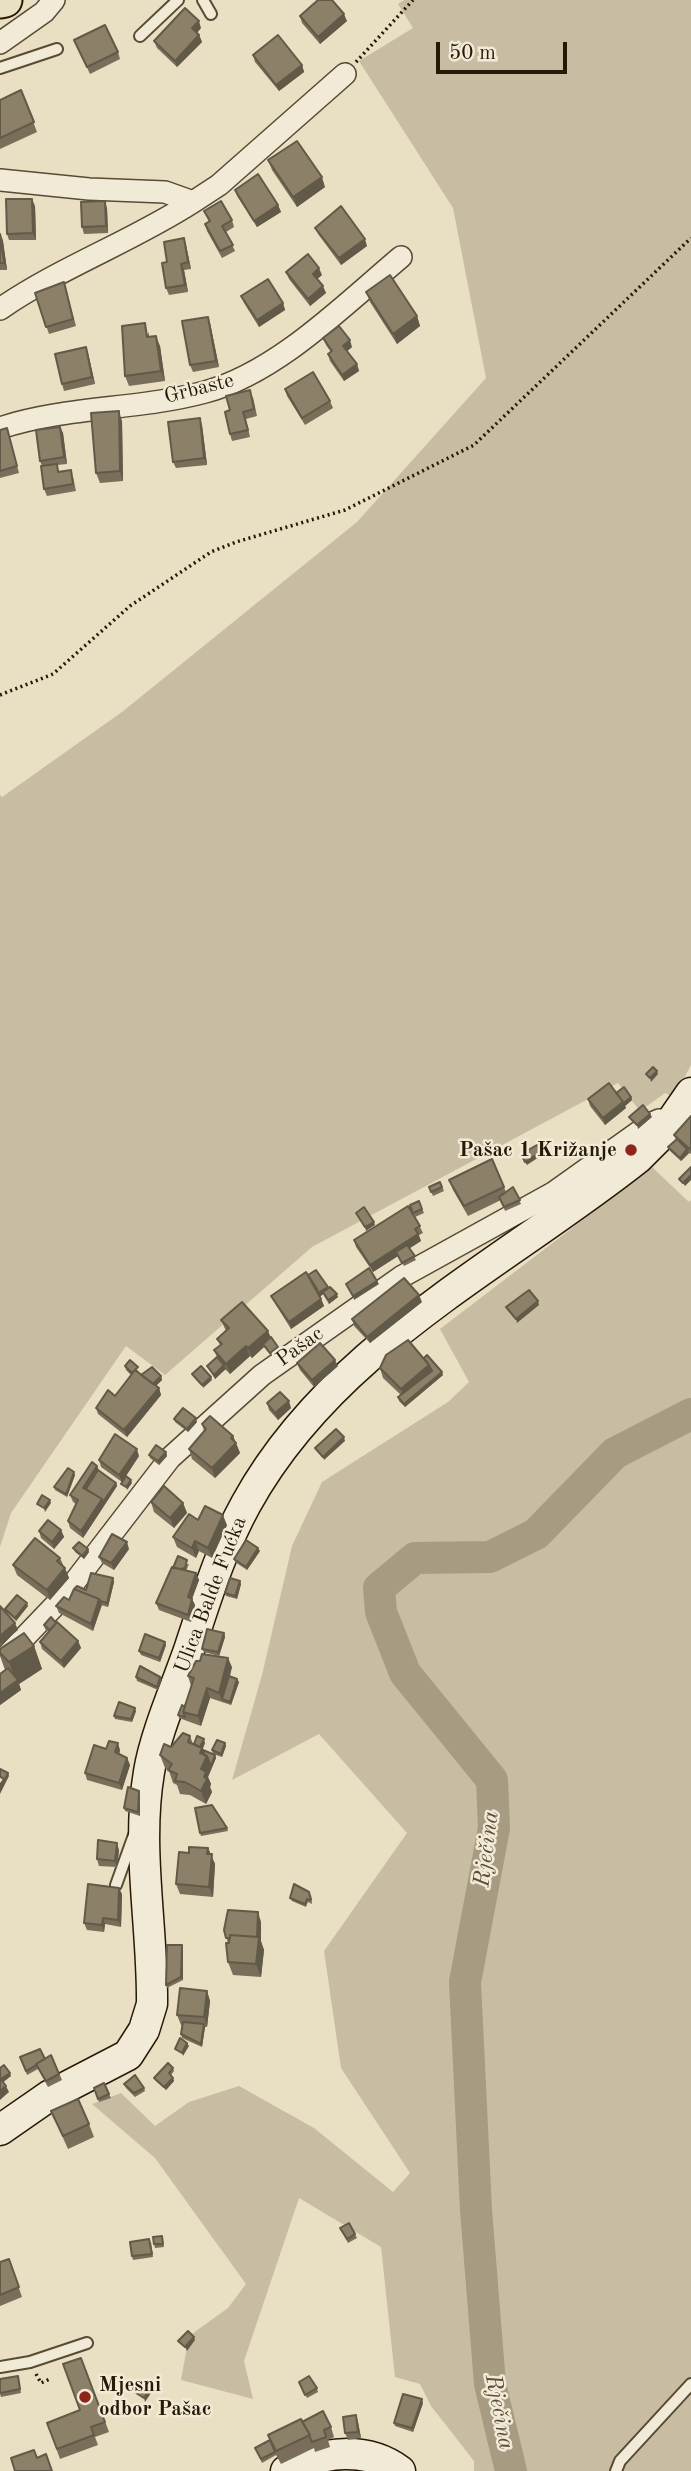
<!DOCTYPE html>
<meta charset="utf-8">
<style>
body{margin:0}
#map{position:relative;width:691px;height:2471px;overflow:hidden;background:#e9dfc2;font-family:"Old Standard TT",serif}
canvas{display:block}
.scale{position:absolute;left:436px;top:42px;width:131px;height:32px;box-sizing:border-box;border:4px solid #281906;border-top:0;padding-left:9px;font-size:21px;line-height:24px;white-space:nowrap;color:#281906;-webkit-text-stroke:5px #f1ead7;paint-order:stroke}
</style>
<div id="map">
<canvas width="691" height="2471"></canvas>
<div class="scale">50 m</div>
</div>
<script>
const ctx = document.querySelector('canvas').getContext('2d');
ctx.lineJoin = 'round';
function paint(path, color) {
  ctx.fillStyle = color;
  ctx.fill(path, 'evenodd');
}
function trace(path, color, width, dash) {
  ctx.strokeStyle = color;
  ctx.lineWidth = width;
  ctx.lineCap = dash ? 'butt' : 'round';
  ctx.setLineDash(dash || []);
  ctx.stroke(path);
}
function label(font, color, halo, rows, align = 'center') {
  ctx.font = font + ' "Old Standard TT",serif';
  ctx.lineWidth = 5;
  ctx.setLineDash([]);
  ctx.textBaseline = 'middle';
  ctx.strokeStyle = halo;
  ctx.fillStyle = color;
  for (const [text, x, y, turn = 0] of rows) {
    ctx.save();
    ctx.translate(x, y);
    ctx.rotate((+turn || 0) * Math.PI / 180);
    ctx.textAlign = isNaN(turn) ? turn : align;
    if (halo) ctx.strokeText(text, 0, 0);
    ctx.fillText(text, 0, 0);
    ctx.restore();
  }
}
paint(new Path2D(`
 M404,0h287v1065l-17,32 -9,-4 -25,18 -22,-28 -306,164 -147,128 -39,-29 -115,167 -11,34v-752l2,2 120,-85 235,-190 129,-144 -33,-170 -94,-147 54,-33 -15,-24z
 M652,1167l37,35 2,-2v1271h-217v-10l-43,-55 -11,-22 -25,-7 -14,-130 -82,-49 -55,163 9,38 -72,-19 8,-44 39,-28 18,-24 -91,-126 -63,-54 29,-11 34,33 34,-24 50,-16 75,42 79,64 17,-19 -69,-105 -17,-117 83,-118 -88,-99 -87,46 30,-105 30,-129 30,-64 126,-80 21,-20 -29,-53z`), '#c8bda2');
trace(new Path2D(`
 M511,2471l-21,-87 -14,-174 -11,-228 29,-154 -2,-48 -87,-107 -24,-61 -2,-24 36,-30 75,-1 46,-23 79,-81 76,-39`), '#a79c82', 32);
const service = new Path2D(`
 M203,0l8,14
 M140,36l38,-36
 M0,68l57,-19
 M116,1885l18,-50
 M0,2367l30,-5 57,-19
 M616,2471l4,-10 71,-77`);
const minor = new Path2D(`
 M0,43l44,-31 10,-12
 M0,180l89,9 76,3 28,10c-62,40 -132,65 -193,107
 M193,202l26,-17 126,-111
 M0,428c67,-22 138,-18 205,-36 72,-19 140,-88 196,-135
 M0,1663l63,-66 107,-139 92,-83 139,-98 152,-84 97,-69 9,-4 13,2`);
const secondary = new Path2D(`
 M0,2130l49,-34 79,-41 16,-25 8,-26c1,-76 -16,-156 -3,-232 6,-38 28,-87 41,-125 16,-48 31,-98 56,-143 86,-157 257,-239 392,-346l26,-26 27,-39
 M286,2471c35,-20 81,-25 114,0`);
const primary = new Path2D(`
 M0,1l5,-1`);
trace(service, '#584a35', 14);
trace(minor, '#584a35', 24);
trace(secondary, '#281906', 33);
trace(primary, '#281906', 37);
trace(new Path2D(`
 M356,62l57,-62
 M0,695l53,-21 77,-68 81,-54 25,-10 109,-32 129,-65 217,-207
 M36,2374l5,9 9,-4`), '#281906', 3.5, [2, 3.5]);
trace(service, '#f1ead7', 10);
trace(minor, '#f1ead7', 21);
trace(secondary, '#f1ead7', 30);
trace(primary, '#e9dfc2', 33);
paint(new Path2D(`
 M300,16l47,5 -27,23 -18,-21z
 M201,28l-4,5 2,2 3,7 -25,25 -20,-19 -3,-7z
 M74,40l44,12 2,7 -30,15z
 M253,55l49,10 2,7 -25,19 -24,-29z
 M21,90l16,42 -37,17v-49z
 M268,160l57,27 -28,20 -25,-37z
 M235,190l43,15 3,7 -24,15 -20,-31z
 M35,206l1,34h-27l-2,-6z
 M107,208l1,25 -24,1 -2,-7z
 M204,211l28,9 2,7 -8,5 9,19 -13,7 -15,-27 -2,-7 4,-2z
 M315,228l52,18 -26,19 -23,-31z
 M0,234l3,7 4,29h-7z
 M186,245l5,24 -7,1 4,22 -19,3 -3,-7 1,-26z
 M286,272l36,3 -5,4 9,14 -16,13 -21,-27z
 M66,289l10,37 -27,8 -14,-41z
 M366,292l51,24 3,10 -23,18 -27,-42z
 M241,296l42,7 2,7 -26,17 -15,-24z
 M210,323l9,44 -26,5 -3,-7z
 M149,332v5l11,9 5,35 -36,5 -4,-10z
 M323,338l29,9 -5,4 10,13 2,7 -15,10 -14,-20 -2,-7 3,-2 -5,-7z
 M88,353l7,31 -31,7 -2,-7z
 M285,389l45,12 3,7 -28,17 -18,-29z
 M253,397l4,19 -11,3 4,18 -18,4 -2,-7v-24z
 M122,421l1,60 -23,2 -4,-10z
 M202,425l5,40 -31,3 -3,-6z
 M60,427l3,6 4,31 -10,1 2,7 14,5 3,14 -29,5 -3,-7 -2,-23 -2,-5z
 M7,428l12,45 -19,5v-48z
 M616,1093l15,4 1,3 -7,6 1,2 -21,17 -15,-19 -2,-7z
 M691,1116v38l-2,-1 -8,8 -11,-10 -2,-4 8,-7 -2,-5z
 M492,1159l14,33 7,-5 8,17 -16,7 -4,-11 -33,16 -15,-26 -4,-10z
 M440,1182l4,9 -11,5 -4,-9z
 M419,1201l5,12 -9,4 8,16 -4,2 2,6 -12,7 7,12 -12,6 -6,-10 -25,16 -17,-25 -2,-7 61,-24 -5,-11z
 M308,1275l20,13 10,9 -9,7 -6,-10 -3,2 4,10 -33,23 -17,-27 -3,-6z
 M422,1302l-52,41 -16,-17 -2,-7z
 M221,1320l50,17 9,13 -9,6 -7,-9 -12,11 -2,-2 -20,18 -5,-5 -10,10 -8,-13 10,-9 -3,-7 6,-5 -3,-6 9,-8z
 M424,1358l19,17 -38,32 -6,-6 -1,-4 3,-2 -18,-17 -3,-10z
 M297,1363l41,3 -24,21 -14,-17z
 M125,1366l14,5 -2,1 4,3 20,1 1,4 -7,6 4,2 2,7 -34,42 -29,-23 -2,-6 19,-12 16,-21 -5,-5z
 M267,1403l24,5 -13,12 -9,-10z
 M174,1419l23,3 -9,10 -13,-10z
 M202,1424l31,12 7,17 -25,25 -23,-19 -3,-10 15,-18z
 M166,1452l1,4 -8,9 -9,-7 -1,-3z
 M139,1456l-17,26 -21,-15 -2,-7z
 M97,1466l2,5 17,12 1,3 -34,52 -13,-10 -2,-7 8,-17 -3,-2 -3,-7z
 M75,1475l-8,22 -12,-7 -1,-3z
 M151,1502l32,1 4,10 -13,15 -20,-16z
 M227,1525l-15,33 -13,-7 -3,7 -19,-11 -4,-10z
 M61,1530l3,7 -10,12 -13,-11 -2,-7z
 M73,1548l15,1 1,3 -5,7 -9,-7z
 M129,1549l-15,21 -12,-7 -3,-6z
 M260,1551l-13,19 -12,-8 -1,-3z
 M60,1558l9,20 -19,22 -33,-25 -4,-10z
 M189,1564l-3,7 10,2 3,7 -7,19 3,6 -4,17 -32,-12 -3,-7 16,-36z
 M113,1578l1,4 -6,25 -7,-2 -8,26 -34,-18 -3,-7 30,-16z
 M241,1584l-4,15 -11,-3 -1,-3z
 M28,1606l-12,15 -9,-9 -2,-3z
 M56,1623l22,18 3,7 -17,20 -22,-19 -2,-7 9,-10 -4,-3 -1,-4z
 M224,1633l1,4 -6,19 -15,-4 -2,-3z
 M165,1642l1,3 -6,17 -19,-7 -2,-4z
 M34,1646l8,23 -23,15 2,6 -21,15v-31l5,-4 -5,-14v-7z
 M232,1667l-2,9 9,6 -8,23 -21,-7 -9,28 -22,-8 -1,-3 7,-8 6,-21 -3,-10z
 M136,1677l26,3 -4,10 -21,-9z
 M136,1711l-4,11 -17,-3 -1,-3z
 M190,1736l3,8 12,-1 -2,5v2l12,5 1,3 -8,19 3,7 -1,3 2,5 -6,12 -16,-9 -10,-1 -3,-9 -4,-2 -4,-12 -4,-3 -5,-13 11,-8z
 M225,1743l1,3 -4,11 -9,-3 -1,-4z
 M106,1749l14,1 -1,4 8,4 3,7 -8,25 -35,-10 -2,-7z
 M139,1791l1,3v22l-15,-5 -1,-3z
 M227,1828l1,3 -27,5 -1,-3z
 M208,1848l7,16 -2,33 -33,-3 -4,-10 13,-31z
 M119,1850l-2,17 -18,-1 -2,-7z
 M122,1894l-1,33 -16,-3 -1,8 -17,-2 -3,-7z
 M311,1895l1,9 -4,-2 -2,5 -14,-6 -2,-3z
 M261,1922v20l3,8 -3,27 -28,-2 -5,-13v-19l-4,-13z
 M183,1949v31l-16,8 -1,-3z
 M207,1991l3,10 -3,26h-2l-3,20 -20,-9 -1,-4 1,-9h-1l-4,-10z
 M51,2055l11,25 -14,7 -10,-18 -11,6 -7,-18 25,2z
 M173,2068l1,3 -3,4 3,6 -8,9 -10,-9 -2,-3z
 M124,2084l20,4 1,3 -10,6 -9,-9z
 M94,2088l15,6 2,4 -12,4z
 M51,2111l38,13 5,13 -26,12z
 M340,2228l15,6 2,4 -9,5z
 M162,2236l2,11 -9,1 -1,-4z
 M151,2242l2,15 -20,3 -1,-4z
 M9,2259l13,38 -22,9v-44z
 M81,2358l28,74 -14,5 3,8 -38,14 -13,-36 33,-13z
 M19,2379l2,14 -20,4 -1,-3z
 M300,2385l17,3 1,4 -11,6z
 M423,2403l-10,29 -18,-6 -1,-3z
 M356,2415l2,7 3,16 -13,2 -3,-7z
 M302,2422l29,5 3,10 -6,3 2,7 -15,5 -1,-4 -33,16 -5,-9 -14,8 -7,-15 15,-7 -2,-6z`), '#786e59');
paint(new Path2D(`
 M344,14l3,7 -27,23 -2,-7z
 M199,21l2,7 -6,7 -3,-7z
 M199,35l3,7 -25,25 -2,-6z
 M302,65l2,7 -25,19 -3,-6z
 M322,177l3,10 -28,20 -4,-10z
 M32,199l3,7 1,34 -3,-7z
 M105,201l2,7 1,25 -2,-7z
 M278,205l3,7 -24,15 -3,-6z
 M1,234l2,7 4,29 -3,-7z
 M184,238l2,7 5,24 -3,-7z
 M365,239l2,7 -26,19 -2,-7z
 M181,264l3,6 4,22 -3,-7z
 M319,268l3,7 -7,6 -2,-7z
 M323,286l3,7 -16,13 -2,-7z
 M283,303l2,7 -26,17 -2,-7z
 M417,316l3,10 -23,18 -4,-10z
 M208,317l2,6 9,44 -3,-6z
 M156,336l4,10 5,35 -4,-10z
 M350,340l2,7 -7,6 -2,-7z
 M86,347l2,6 7,31 -3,-7z
 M357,364l2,7 -15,10 -2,-6z
 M119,411l3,10 1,60 -3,-10z
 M200,418l2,7 5,40 -3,-7z
 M60,427l3,6 4,31 -3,-7z
 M657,1071l1,3 -7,8 -1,-4z
 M631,1097l1,3 -7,6 1,2 -21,17 -2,-7z
 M650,1114l2,3 -14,12 -1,-4z
 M687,1149l2,4 -8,8 -1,-3z
 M541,1152l1,3 -15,10 -2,-3z
 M691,1175v5l-6,6 -2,-3z
 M374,1222l1,3 -9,6 -1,-4z
 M418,1234l3,7 -23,15 -2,-4 2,4 -25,16 -3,-7z
 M377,1281l2,3 -25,16 -1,-4z
 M328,1287l1,3 -11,8 -2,-4z
 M337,1294l1,3 -9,7 -1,-4z
 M419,1295l3,7 -52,41 -3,-6z
 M321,1299l3,7 -33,23 -2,-7z
 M538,1301l1,4 -22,18 -1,-4z
 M268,1331l4,9 -9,4 1,3 -12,11 -4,-10z
 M246,1346l4,10 -20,18 -4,-10z
 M278,1347l2,3 -9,6 -1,-3z
 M335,1360l3,6 -24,21 -2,-7z
 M224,1365l2,4 -11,10 -1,-4z
 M429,1365l4,10 -28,24 -4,-10z
 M442,1372l1,3 -38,32 -1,-3z
 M161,1376l1,4 -9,9 -2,-4z
 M211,1377l1,3 -9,8 -1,-3z
 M159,1388l2,7 -34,42 -3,-7z
 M289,1401l2,7 -13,12 -3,-7z
 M196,1418l1,4 -9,10 -1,-3z
 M233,1436l7,17 -25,25 -3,-10z
 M344,1437l1,4 -21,19 -1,-3z
 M137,1449l2,7 -17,26 -3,-7z
 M166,1452l1,4 -8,9 -1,-4z
 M97,1466l3,7 -16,18 -1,-3z
 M74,1472l1,3 -8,22 -1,-3z
 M131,1480l1,3 -5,7 -1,-3z
 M116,1483l1,3 -34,52 -2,-7 21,-32z
 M50,1500l1,3 -6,9 -1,-4z
 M183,1503l4,10 -13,15 -4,-10z
 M223,1515l4,10 -15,33 -4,-10z
 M61,1530l3,7 -10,12 -2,-7z
 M195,1541l4,10 -3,7 -4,-10z
 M127,1542l2,7 -15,21 -3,-7z
 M258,1548l2,3 -13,19 -1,-3z
 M88,1549l1,3 -5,7 -2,-3z
 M65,1568l4,10 -19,22 -3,-10z
 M196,1573l3,7 -9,24 -2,-7z
 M113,1578l1,4 -6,25 -1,-4z
 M240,1581l1,3 -4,15 -2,-3z
 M99,1599l3,6 -9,26 -2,-7z
 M192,1599l3,6 -4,17 -3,-7z
 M27,1603l1,3 -12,15 -1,-3z
 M15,1623l3,7 -18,15v-9z
 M224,1633l1,4 -6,19 -1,-4z
 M78,1641l3,7 -17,20 -3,-7z
 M165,1642l1,3 -6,17 -1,-4z
 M34,1646l8,23 -23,15 2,6 -21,15v-12l16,-12 -7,-19z
 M228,1658l4,9 -9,32h-1l1,4 -4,-10z
 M160,1677l2,3 -4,10 -1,-3z
 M237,1679l2,3 -8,23 -1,-3z
 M207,1688l3,10 -9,28 -3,-10z
 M135,1708l1,3 -4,11 -1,-3z
 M204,1739l1,4 -2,5 3,10 1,-2 8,-1 1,3 -8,19 3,7 -1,3 2,5 -6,12 -5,-13 -1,-43z
 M118,1743l2,7 -2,9 -3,-7z
 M225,1743l1,3 -4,11 -1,-3z
 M127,1758l3,7 -8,25 -3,-7z
 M8,1773l1,3 -9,18v-11z
 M139,1791l1,3v22l-2,-4z
 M117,1843l2,7 -2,17 -2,-6z
 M208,1848l7,16 -2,33 -4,-10 -2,-33z
 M119,1888l3,6 -1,33 -3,-7z
 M258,1912l3,10v19l3,9 -3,27 -5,-13z
 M103,1918l2,6 -1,8 -2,-7z
 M182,1945l1,4v31l-2,-3z
 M207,1991l3,10 -3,26 -3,-10z
 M204,2024l1,3 -3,20 -1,-3z
 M187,2043l2,3 -6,10 -1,-3z
 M10,2073l1,3 -10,8 -1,-4z
 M173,2078l1,3 -8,9 -2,-3z
 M6,2086l3,6 -9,8v-9z
 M194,2337l1,3 -8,11 -2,-4z
 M150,2389l1,4 -6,9 -1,-4z
 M422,2399l1,4 -10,29 -1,-4z
 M356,2415l2,7 3,16 -3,-6z`), '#625a49');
const building = new Path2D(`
 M318,0h14l12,14 -26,23 -18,-21z
 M185,8l14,13 -7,7 7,7 -24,26 -21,-20z
 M105,25l13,27 -31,15 -13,-27z
 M278,35l24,30 -26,20 -23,-30z
 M21,90l13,32 -34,16v-38z
 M297,141l25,36 -29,20 -25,-37z
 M258,174l20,31 -24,16 -19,-31z
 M6,199h26l1,34 -26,1z
 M105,201l1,25 -24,1 -1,-25z
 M221,201l11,19 -10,6 11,19 -13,6 -15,-27 5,-3 -6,-10z
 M341,206l24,33 -26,19 -24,-30z
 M0,234l4,29h-4z
 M184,238l4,24 -7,2 4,21 -19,3 -4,-25 5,-1 -3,-20z
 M308,254l11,14 -6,6 10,12 -15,13 -22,-27z
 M390,275l27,41 -24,18 -27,-42z
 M268,279l15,24 -26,17 -16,-24z
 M64,282l9,37 -27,8 -11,-34z
 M208,317l8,44 -26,4 -8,-44z
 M145,323l2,14 9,-1 5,35 -36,5 -3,-50z
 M339,326l11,14 -7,6 14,18 -15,11 -14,-21 4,-3 -9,-13z
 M86,347l6,30 -30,7 -7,-30z
 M313,372l17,29 -28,17 -17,-29z
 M250,390l4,19 -11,3 5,18 -18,4 -5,-22 5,-2 -4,-14z
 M119,411l1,60 -24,2 -5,-60z
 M200,418l4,40 -31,4 -5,-40z
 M60,427l4,30 -24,4 -4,-31z
 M7,428l10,38 -17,5v-41z
 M57,464l1,8 13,-2 2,14 -29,5 -3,-23z
 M653,1067l4,4 -7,7 -4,-4z
 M609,1083l14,19 -20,16 -15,-19z
 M624,1087l7,10 -7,6 -8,-10z
 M643,1105l7,9 -13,11 -8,-8z
 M691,1116v34l-17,-15z
 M677,1139l10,10 -7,9 -12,-11z
 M537,1145l4,7 -16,10 -4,-8z
 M492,1159l12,28 -40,19 -15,-26z
 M691,1167v8l-8,8 -4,-4z
 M440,1182l2,5 -11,5 -2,-5z
 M513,1187l7,13 -16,7 -5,-10z
 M419,1201l3,8 -9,4 -3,-8z
 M408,1206l12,20 -5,3 3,5 -48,31 -16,-25z
 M364,1207l10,15 -9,5 -9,-14z
 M407,1245l8,11 -13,7 -6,-11z
 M369,1268l8,13 -24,15 -7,-12z
 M316,1270l12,17 -10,6 -1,-4 -9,-14z
 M306,1272l15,27 -32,23 -18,-26z
 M404,1278l15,17 -52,42 -15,-18z
 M330,1287l7,7 -9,6 -5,-8z
 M529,1290l9,11 -22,18 -10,-12z
 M242,1302l26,29 -20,17 -2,-2 -20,18 -12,-14 8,-6 -5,-5 12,-11 -8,-8z
 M271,1337l7,10 -8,6 -7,-9z
 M408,1340l21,25 -28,24 -21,-21 6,-13z
 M320,1343l15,17 -23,20 -15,-17z
 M427,1355l15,17 -38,32 -6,-7 34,-26 -3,-6 -5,-7z
 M217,1357l7,8 -10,10 -7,-9z
 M130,1360l8,7 -6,6 -7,-7z
 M201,1366l10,11 -9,8 -10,-11z
 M152,1367l9,9 -8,8 -12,-9z
 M135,1370l24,18 -35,42 -28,-22 12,-18 7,6z
 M280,1392l9,9 -14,12 -8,-10z
 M183,1408l13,10 -9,11 -13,-10z
 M210,1416l23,20 -2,2 5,5 -24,25 -23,-19 17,-20 -4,-5z
 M336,1429l8,8 -21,20 -8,-9z
 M115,1434l22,15 -18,26 -20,-15z
 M156,1445l10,7 -8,9 -9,-6z
 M92,1462l5,4 -14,22 19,11 -21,32 -13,-10 10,-21 -8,-5z
 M68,1468l6,4 -8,22 -12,-7z
 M98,1470l18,13 -13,19 -1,-3 -16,-10z
 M126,1476l5,4 -5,7 -5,-3z
 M164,1486l19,17 -13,15 -19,-16z
 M42,1495l8,5 -6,8 -7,-4z
 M205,1506l18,9 -15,33 -13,-7 -3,7 -19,-11 16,-23 9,6z
 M48,1520l13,10 -9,12 -13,-11z
 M112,1534l15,8 -16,21 -12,-6z
 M35,1538l25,20 -3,3 8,7 -18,22 -34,-25z
 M246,1540l12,8 -12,19 -12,-8z
 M79,1542l9,7 -6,7 -9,-8z
 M178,1556l9,4 -2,8 -4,1 -8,-1z
 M172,1567l24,6 -8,24 4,2 -4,16 -32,-12z
 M91,1573l22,5 -6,25 -7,-2 -1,-2 -25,-10 3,-3 9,4z
 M230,1578l10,3 -5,15 -10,-3z
 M74,1589l25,10 -8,25 -35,-18 8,-9 5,3z
 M17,1595l10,8 -12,15 -10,-9z
 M0,1606l15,17 -15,13z
 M51,1617l5,6 -6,7 -6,-5z
 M57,1622l21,19 -17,20 -21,-19z
 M207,1629l17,4 -6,19 -16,-3z
 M24,1633l10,13 -25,16 -9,-9v-4z
 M145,1634l20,8 -6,16 -20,-7z
 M202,1654l26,4 -9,35 -12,-5 -9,28 -15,-4 11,-34 -6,-2 8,-15h4z
 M140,1666l20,11 -3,10 -21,-10z
 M8,1668l10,12 -18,13v-19z
 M229,1676l8,3 -7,23 -8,-3z
 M119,1702l16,6 -4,11 -17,-3z
 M182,1705l3,2 -2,5 2,5 -7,-2z
 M183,1733l7,3 -2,6 14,6 -2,5 7,3 -6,13 5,3 -2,5 3,2 -6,12 -16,-9 -10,-1 2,-7 -9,-4 4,-6 -12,-9 4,-11 7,3z
 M197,1736l7,3 -4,8 -6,-3z
 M217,1740l8,3 -4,11 -9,-4z
 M109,1741l9,2 -3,9 12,6 -8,25 -34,-10 9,-28 12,4z
 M203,1750l12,5 -4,11 -4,-10h-2z
 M0,1769l8,4 -4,9 -1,-4 -3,-1z
 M128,1787l11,4 -1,21 -14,-4z
 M212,1805l15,23 -27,5 -5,-25z
 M98,1840l19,3 -2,18 -18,-2z
 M189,1847l19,1 -1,6h5l-3,33 -33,-3 3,-32 10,1z
 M88,1884l31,4 -1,32 -15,-2 -1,7 -18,-2z
 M294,1884l15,8 2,8 -4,-1 -2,5 -15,-6z
 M228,1910l30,2 -1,25 -27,-2v3h-4l-2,-8z
 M230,1935l29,2 -3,27 -28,-2 -2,-19h3z
 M167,1945h15l-1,32 -15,8z
 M180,1988l27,3 -3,26 -27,-2z
 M183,2022l21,2 -3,20 -20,-10z
 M180,2038l7,5 -5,10 -7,-4z
 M40,2049l5,10 -9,5 1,1 -11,6 -6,-14z
 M51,2055l8,19 -13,7 -10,-17z
 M168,2063l5,5 -4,5 4,5 -9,9 -10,-9z
 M4,2065l6,8 -9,6 -1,-1v-10z
 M135,2075l9,13 -10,5 -10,-9z
 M0,2078l6,8 -6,5z
 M104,2083l5,11 -11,5 -4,-11z
 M78,2099l11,25 -26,12 -12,-25z
 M349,2223l6,11 -8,5 -7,-11z
 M162,2236l1,8h-9l-1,-7z
 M149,2239l3,15 -20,2 -2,-14z
 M9,2259l10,28 -19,8v-33z
 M188,2331l6,6 -9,10 -7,-6z
 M81,2358l24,64 -14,5 3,8 -37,14 -10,-26 33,-13 -17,-46z
 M18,2376l2,13 -20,4v-14z
 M309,2376l8,12 -12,7 -6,-13z
 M142,2384l8,5 -6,9 -8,-5z
 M403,2394l19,5 -10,29 -18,-5z
 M323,2411l8,16 -7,3 2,7 -14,5 -3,-7h1l-8,-13z
 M356,2415l2,17 -13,1 -2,-16z
 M301,2419l9,16 -34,16 -8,-16z
 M270,2440l5,12 -14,7 -6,-11z
 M34,2450l3,8 9,-4 6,17h-37l-4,-13z`);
paint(building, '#8c8068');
trace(building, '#625a49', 2);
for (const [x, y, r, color] of [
 [631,1150,7,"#8f2418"],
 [85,2397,7,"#8f2418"]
]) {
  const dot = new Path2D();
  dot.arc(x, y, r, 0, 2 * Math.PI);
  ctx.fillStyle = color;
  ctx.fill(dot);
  trace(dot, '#f1ead7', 2.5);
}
label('21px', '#281906', '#f1ead7', [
 ["Grbaste",199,389,-14],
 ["Pašac",300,1347,-36],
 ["Ulica Balde Fućka",211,1595,-69]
]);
label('bold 21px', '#281906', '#f1ead7', [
 ["Pašac 1 Križanje",617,1150],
 ["Mjesni",99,2385,"left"],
 ["odbor Pašac",99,2409,"left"]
], 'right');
label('italic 23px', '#5b4d38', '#f1ead7', [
 ["Rječina",487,1849,-83],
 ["Rječina",499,2412,79]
]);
</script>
